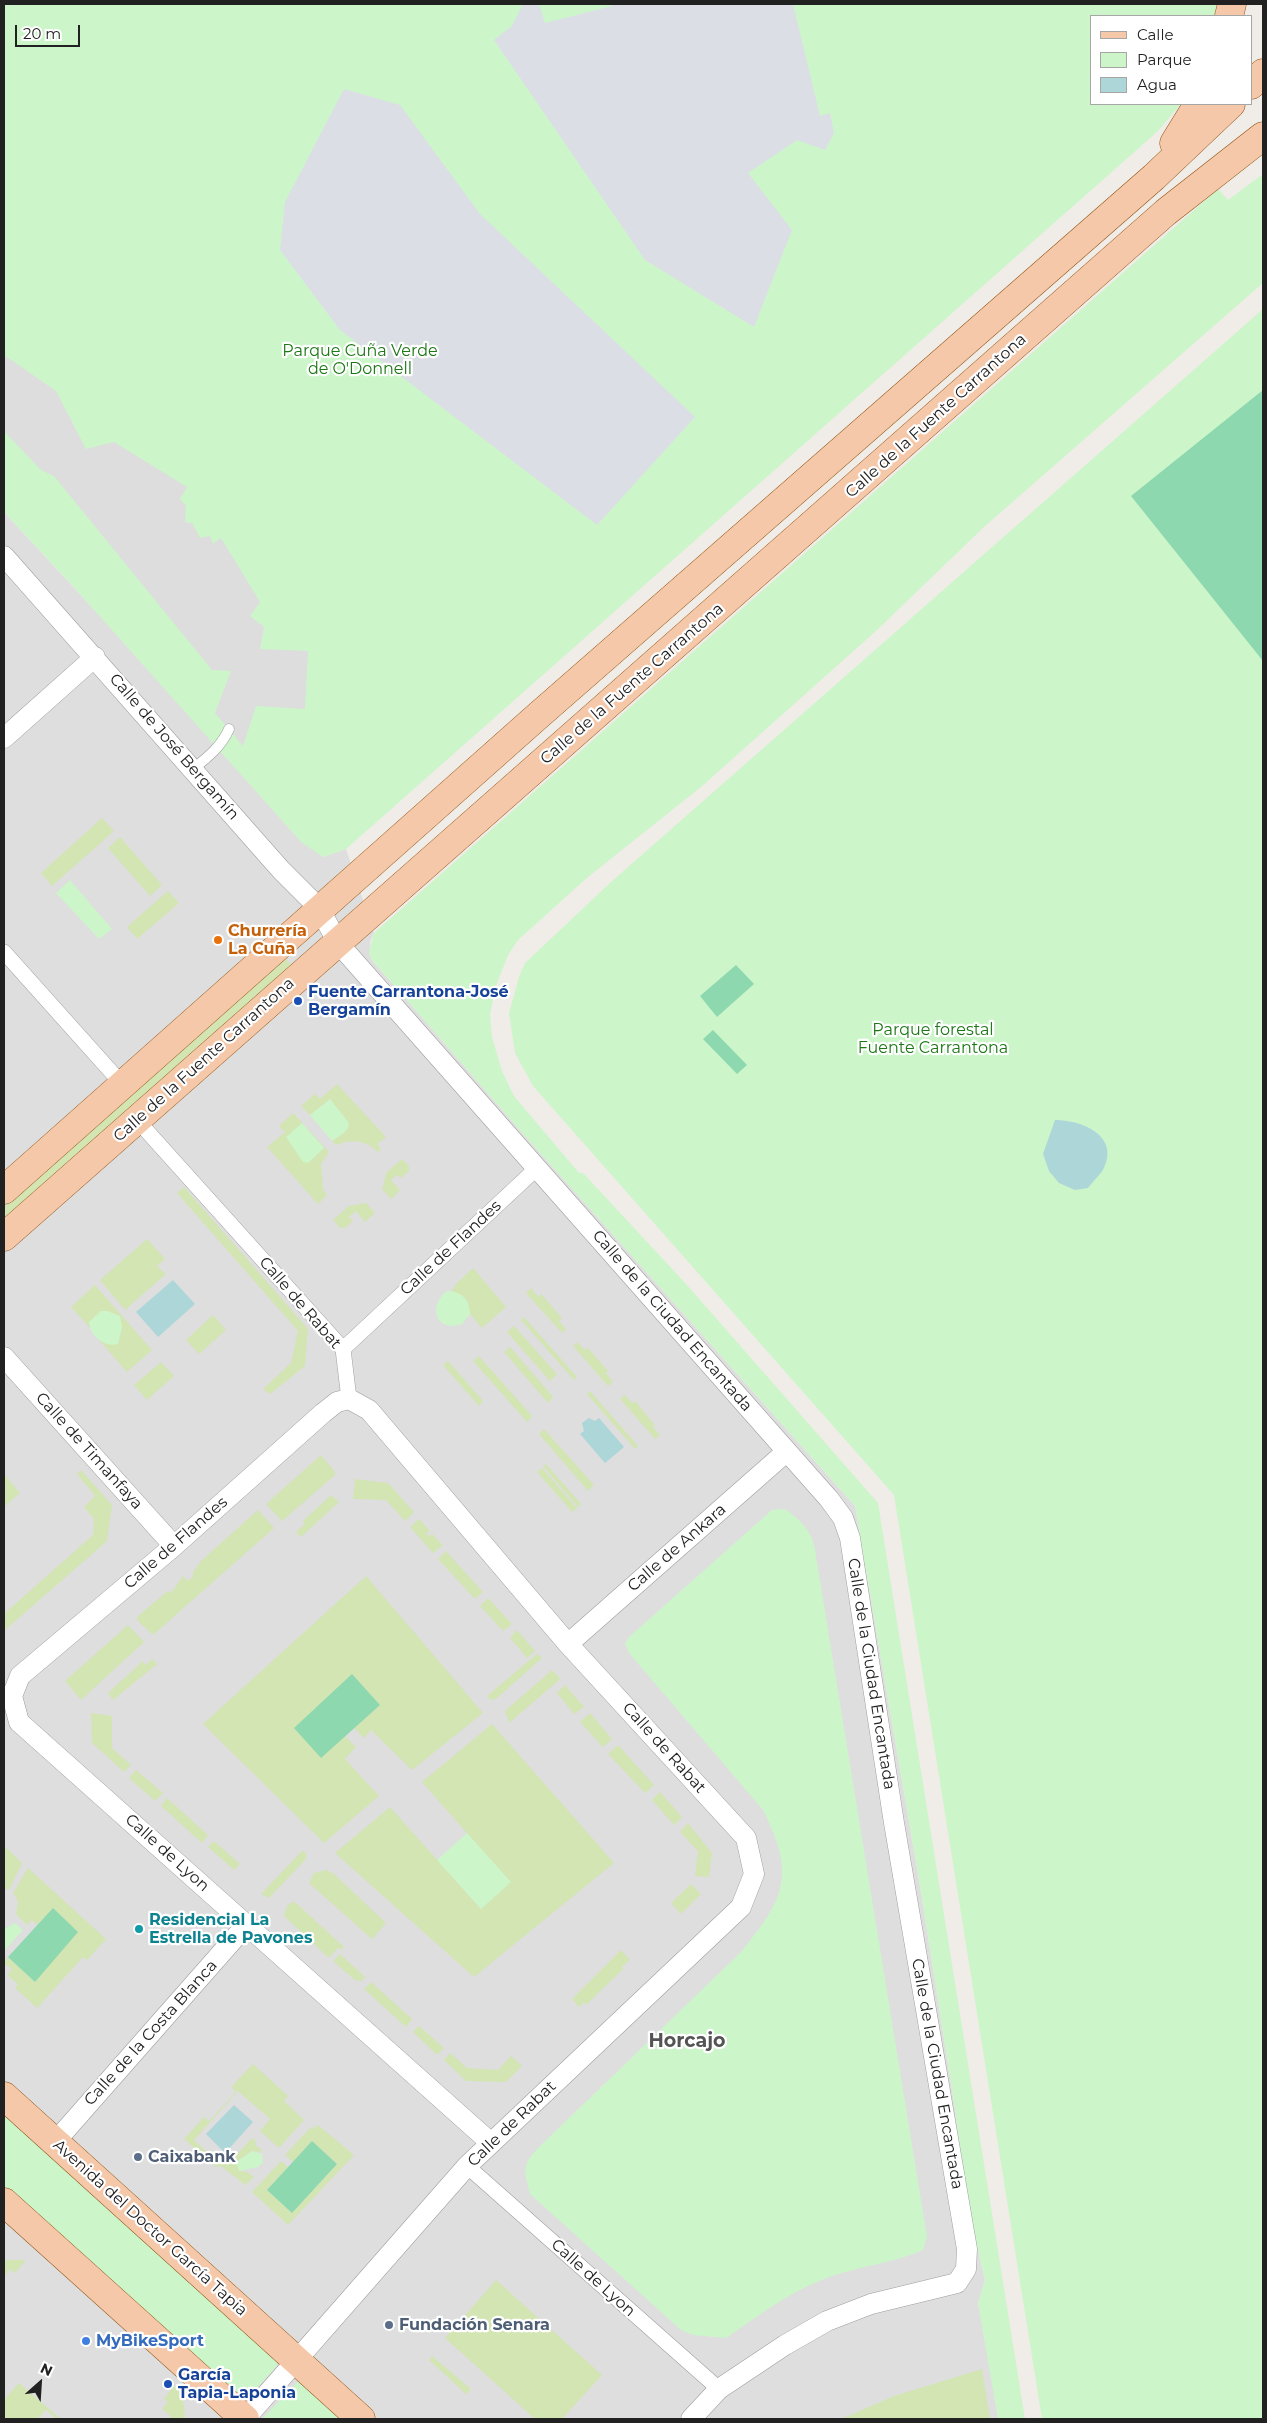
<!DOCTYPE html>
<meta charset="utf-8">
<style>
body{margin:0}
#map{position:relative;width:1267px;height:2423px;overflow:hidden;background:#f0ece8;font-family:Montserrat,sans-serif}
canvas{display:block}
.frame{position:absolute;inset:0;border:5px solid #212121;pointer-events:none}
.legend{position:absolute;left:1090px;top:15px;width:162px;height:90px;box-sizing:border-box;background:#fff;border:1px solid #a6a6a6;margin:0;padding:6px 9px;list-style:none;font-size:15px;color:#212121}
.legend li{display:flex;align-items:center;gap:10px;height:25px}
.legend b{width:25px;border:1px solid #a6a6a6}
.north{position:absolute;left:15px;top:2358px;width:50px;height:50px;-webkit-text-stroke:4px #fff;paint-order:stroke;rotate:26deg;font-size:14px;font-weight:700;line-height:20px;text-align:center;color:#212121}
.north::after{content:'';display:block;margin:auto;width:18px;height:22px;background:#212121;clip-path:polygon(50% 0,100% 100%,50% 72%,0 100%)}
.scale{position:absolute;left:15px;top:25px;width:65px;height:22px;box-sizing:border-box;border:2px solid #212121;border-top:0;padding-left:6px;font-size:15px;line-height:18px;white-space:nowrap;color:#212121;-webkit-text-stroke:4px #fff;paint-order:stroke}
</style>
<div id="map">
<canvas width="1267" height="2423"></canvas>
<div class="frame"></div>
<ul class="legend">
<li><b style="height:6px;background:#f4c8a9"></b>Calle</li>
<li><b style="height:14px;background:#cdf5ca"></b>Parque</li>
<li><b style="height:14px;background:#add6d9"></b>Agua</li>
</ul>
<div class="north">N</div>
<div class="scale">20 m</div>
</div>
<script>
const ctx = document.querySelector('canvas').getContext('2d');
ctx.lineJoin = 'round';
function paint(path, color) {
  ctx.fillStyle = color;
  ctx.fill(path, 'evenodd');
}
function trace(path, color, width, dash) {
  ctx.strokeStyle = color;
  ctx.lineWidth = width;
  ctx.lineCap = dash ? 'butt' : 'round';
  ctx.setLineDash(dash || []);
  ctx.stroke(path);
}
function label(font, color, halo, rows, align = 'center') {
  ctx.font = font + ' Montserrat,sans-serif';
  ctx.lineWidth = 4.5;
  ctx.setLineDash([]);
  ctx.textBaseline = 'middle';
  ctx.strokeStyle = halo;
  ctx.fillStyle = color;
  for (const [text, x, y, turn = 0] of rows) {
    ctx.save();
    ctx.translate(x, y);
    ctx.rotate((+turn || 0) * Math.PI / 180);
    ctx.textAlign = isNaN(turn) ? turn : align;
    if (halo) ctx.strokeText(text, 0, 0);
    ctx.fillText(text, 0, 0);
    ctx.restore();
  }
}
paint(new Path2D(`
 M4,512l319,345 23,-8 28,84 -4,9 1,17 153,176 331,371 65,380 33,210 16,116 16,68 -7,23 21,116h-995z`), '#dedede');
paint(new Path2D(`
 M102,818l12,13 -62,55 -11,-13z
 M120,837l42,48 -12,11 -42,-48z
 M168,891l11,12 -42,36 -10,-12z
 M285,958l8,9 -289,254v-14l5,-5z
 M337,1084l49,53 -9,7 4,5 -3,3c-13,-13 -27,-13 -42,-7l-4,-4 13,-9 -15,-33 -20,16 -9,-9 14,-12 5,5z
 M293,1113l36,39 -8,12 2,25 4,6 -9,9 -51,-57 18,-15 -6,-6z
 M402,1159l7,7v5l-8,7 -4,-3 -6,5 9,10 -9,9 -9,-10 4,-16z
 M184,1187l124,142 -3,37 -35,28 -7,-5 28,-26 7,-32 -121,-138z
 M366,1203l9,10 -10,9 -9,-11 -7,6 4,4 -8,7h-5l-7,-8 16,-14z
 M147,1239l18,20 -8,7 9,8 -41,36 -25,-30z
 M473,1268l33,39 -24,21 -12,-14 -3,-14 -15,-9 4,-7z
 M95,1285l57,65 -25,22 -29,-33 10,5h10l4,-17 -33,-5 1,6 -19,-21z
 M531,1288l7,9 3,-3 21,24 -3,3 7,8 -4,4 -36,-40z
 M213,1315l13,15 -27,24 -13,-14z
 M524,1317l53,60 -3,3 -53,-60z
 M514,1326l43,48 -7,7 -43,-49z
 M577,1342l8,8 3,-2 20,23 -2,2 7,9 -5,4 -35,-40z
 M510,1347l43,50 -5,6 -44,-51z
 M479,1356l53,60 -5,6 -54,-61z
 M448,1361l35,40 -4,5 -36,-41z
 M161,1362l13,14 -27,24 -13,-15z
 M590,1391l48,55 -3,3 -48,-55z
 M625,1395l7,8 3,-2 20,24 -2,2 7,8 -5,4 -35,-40z
 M544,1429l50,56 -6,6 -49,-57z
 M321,1455l14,17v3l-53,46 -16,-17z
 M546,1464l35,40 -3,3 -35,-41z
 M542,1468l35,40 -5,4 -35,-40z
 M81,1470l31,35 -5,36 -103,90v-17l89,-79 1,-16 -10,-12 11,-11 -18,-22z
 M4,1474l16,19 -16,14z
 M355,1479l33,4 26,29 -9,9 -19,-21 -33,-1z
 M331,1495l8,7 -38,35 -5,-5 9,-8 -2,-3z
 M258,1510l16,18 -121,107 -16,-15 1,-4 30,-25 3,2 12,-17 4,5 6,-4v-5l8,-11z
 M419,1519l11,12 -4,2 3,3 3,-2 11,11 -10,8 -23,-26z
 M446,1551l37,41 -8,7 -37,-40z
 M366,1576l117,137 -71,57 -41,-40 -7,8 -10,-10 25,-23 -27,-31 -31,84 24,-22 11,11 -11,12 34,37 -55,47 -121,-119z
 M488,1598l24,26 -9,7 -23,-25z
 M128,1625l16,17 -63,58 -16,-19z
 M517,1630l18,21 -8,7 -17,-20z
 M537,1654l5,4 -46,41 -5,1 -4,-4z
 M152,1659l5,5 -44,36 -5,-7 35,-32 3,4z
 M552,1670l8,8 -1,2 -50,43 -4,-12z
 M565,1685l19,22 -10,7 -17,-21z
 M91,1713l21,3v32l19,17 -7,7 -32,-29z
 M590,1713l22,26 -9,8 -23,-25z
 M492,1724l122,139 -140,114 -139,-124 55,-46 91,102 29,-27 -88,-100z
 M618,1745l36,40 -9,8 -37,-39z
 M136,1770l27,23 -8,8 -26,-23z
 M660,1792l22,25 -8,8 -22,-25z
 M167,1798l41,37 -6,8 -41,-37z
 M688,1823l24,30 -3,24 -14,-1 3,-25 -18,-19z
 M214,1841l26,23 -6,6 -26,-23z
 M4,1846l18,17 -13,27 -5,-2z
 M302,1851l4,2v6l-37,39 -8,-4z
 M28,1868l78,71 -19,21 -4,-3 -46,51 -22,-20 3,-4 -11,-9 5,-6 -8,-6 4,-6 27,25 18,-73 -16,16 -5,-5 -5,5 -11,-11 2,-13 -5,-8z
 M326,1870l8,4 52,49 -14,16 -63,-56 5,-10z
 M691,1884l10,10 -20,20 -10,-11z
 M292,1902l4,1 48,44 -3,3 -2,-3 -10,11 -45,-42 3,-10z
 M621,1950l9,10 -8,7 1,2 -37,36 -2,-3 -5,5 -7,-8z
 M340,1954l25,23 -4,5 -3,-3 -2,2 -23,-20z
 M371,1982l41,37 -6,8 -42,-38z
 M419,2026l25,22 -7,7 -24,-23z
 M450,2053l17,15 31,2 13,-14 11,10 -16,16 -40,-1 -22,-21z
 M253,2064l35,32 -4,5 20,19 -25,28 -19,-17 10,-12 -32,-28 -44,49 19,18 3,-3 12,9 23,-25h4l1,7 6,4 -1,2 -9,-1 -11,8 -2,12 9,1 6,5 -9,8 -24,-19 -5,1 -32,-28 20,-22 5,4 27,-29 -5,-5z
 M318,2125l36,30 -66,70 -36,-33 29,-31 7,6 -21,23 25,23 45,-49 -25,-23 -19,21 -8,-7 26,-28 2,2z
 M4,2260h22l-11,13 -5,-4 -6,8z
 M496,2280l106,95 -40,44h-27l-90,-81z
 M432,2356l39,33 -5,5 -37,-34z
 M982,2369l8,50h-149l53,-23z
 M19,2383l42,36h-4l-11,-9 -9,9h-30l-3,-3v-16z
 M174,2386l9,8 2,25h-16l2,-3 -9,-7 6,-7 -4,-3z`), '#d3e5b3');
paint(new Path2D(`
 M4,4h1213l-2,12h-124v88h90l-24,28 -811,717 -23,8 -22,-15 -231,-259 -66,-71z
 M1263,174v109l-279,244 -108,104 -175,156 -113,90 -70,63 -10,15 -12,31 -6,28 2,23 10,34 12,25 65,77h4l104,112 191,218 147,916h-27l-20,-116 7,-23 -16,-68 -16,-116 -33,-210 -65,-380 -331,-371 -153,-176 -2,-7 5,-19 844,-744 10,11z
 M1263,309v2110h-221l-148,-924 -361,-409 -18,-33 -6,-40 10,-36 6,-14 86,-81z
 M70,880l42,49 -13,10 -43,-46z
 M330,1099l19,24c0,9 -10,13 -17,18l-22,-26z
 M302,1123l22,25 -16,15 -5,-1 -17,-25z
 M447,1291c14,0 23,9 23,23l-8,10c-26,9 -35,-18 -15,-33z
 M101,1311h6l13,5 2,11 -4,17c-13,4 -28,-8 -29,-22z
 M785,1509c14,10 24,19 29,35l113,693 -4,13c-34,15 -73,17 -106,32 -33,14 -62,36 -91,56l-33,-3 -12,-5 -151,-136c-6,-26 -9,-28 10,-48l201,-194c44,-54 55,-76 22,-142l-134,-157 -4,-9 4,-7 143,-127z
 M467,1833l44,49 -30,27 -44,-49z
 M15,1923l8,7 -19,21v-22z
 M4,2113l272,245 1,8 -33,36 -240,-213z
 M252,2151l10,3 1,8 -5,5 -19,4 -3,-9z
 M299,2380l45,39h-82z`), '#cdf5ca');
paint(new Path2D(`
 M1263,390v271l-132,-165z
 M736,965l18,19 -37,33 -17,-21z
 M713,1030l34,35 -10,9 -34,-35z
 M352,1674l28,31 -59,53 -27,-30z
 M53,1908l25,24 -43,50 -27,-25z
 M312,2141l25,23 -45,49 -25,-23z`), '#8ed8b0');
paint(new Path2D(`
 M4,355l52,36 30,58 28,-7 73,45 -7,12 6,7 -1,16 7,1 8,15 10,-2 3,8 8,-6 39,64 -10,14 14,11 -4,22 48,2 -3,58 -49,-3 -13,40 -28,-33 16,-42 -19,-1 -158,-194 -13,-6 -37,-39z`), '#ddd');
paint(new Path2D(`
 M523,4h16l6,19 67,-17v-2h181l27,112 10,-3 4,20 -9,17 -28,-10 -49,33 44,57 -38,97 -109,-67 -151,-220 18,-14z
 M344,89l56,16 80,109 215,203 -98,108 -257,-195 -60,-80 5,-48z`), '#dcdee6');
paint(new Path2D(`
 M1055,1120c27,0 66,16 48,50 -4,6 -11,12 -15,18l-13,2 -16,-7 -10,-12 -6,-17z
 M173,1280l22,24 -37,33 -22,-25z
 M589,1418l6,3 4,-3 25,29 -19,16 -25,-29 4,-3 -2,-8z
 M234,2105l19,17 -28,31 -19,-19z`), '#add6d9');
const service = new Path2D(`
 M193,769c15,-12 28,-22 36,-40`);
const pedestrian = new Path2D(`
 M4,952l119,133
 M137,1120l206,229 6,50
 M343,1349l195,-182
 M467,2166l252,223`);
const minor = new Path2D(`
 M4,556l277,314 38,38 19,35 491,556 14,19 7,20 44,285 73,426 -1,20 -9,14 -86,21 -44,17 -42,24 -66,44 -28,30
 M4,738l91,-81
 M4,1357l170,189
 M568,1644l218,-192
 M55,2142l192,-218
 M245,2419l222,-253 274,-259 13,-33 -8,-36 -178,-194 -199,-234 -20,-11 -12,3 -14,11 -149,133 -154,130 -8,20 7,26 472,421`);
const primary = new Path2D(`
 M1229,16l3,-12
 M1251,85l12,-12
 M1174,143l24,-39
 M4,1190l536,-476 614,-537 77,-73
 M4,1237l1162,-1025 97,-76
 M4,2096l357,323
 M4,2202l241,217`);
trace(service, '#9e9e9e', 11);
trace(pedestrian, '#9e9e9e', 16);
trace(minor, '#9e9e9e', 21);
trace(primary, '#8f510e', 29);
trace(service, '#fff', 10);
trace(pedestrian, '#fff', 15);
trace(minor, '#fff', 20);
trace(primary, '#f4c8a9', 28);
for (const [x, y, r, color] of [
 [218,940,5,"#e8710a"],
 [298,1001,5,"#1a4fb4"],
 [139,1929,5,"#0f9aa8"],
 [138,2157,5,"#5c6f8a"],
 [389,2325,5,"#5c6f8a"],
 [86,2341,5,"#3f7fe0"],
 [168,2384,5,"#1a4fb4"]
]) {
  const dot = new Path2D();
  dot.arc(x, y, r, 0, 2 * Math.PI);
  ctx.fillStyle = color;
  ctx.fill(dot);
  trace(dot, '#fff', 2);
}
label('16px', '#1d7716', '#fff', [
 ["Parque Cuña Verde",360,351],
 ["de O'Donnell",360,369],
 ["Parque forestal",933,1030],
 ["Fuente Carrantona",933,1048]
]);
label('16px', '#212121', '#fff', [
 ["Calle de la Fuente Carrantona",936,416,-42],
 ["Calle de la Fuente Carrantona",632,684,-41],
 ["Calle de José Bergamín",174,747,49],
 ["Calle de la Fuente Carrantona",204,1060,-42],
 ["Calle de Flandes",451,1248,-43],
 ["Calle de Rabat",300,1303,49],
 ["Calle de la Ciudad Encantada",672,1321,49],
 ["Calle de Timanfaya",89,1451,48],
 ["Calle de Flandes",176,1543,-41],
 ["Calle de Ankara",677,1548,-41],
 ["Calle de la Ciudad Encantada",871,1674,81],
 ["Calle de Rabat",664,1748,48],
 ["Calle de Lyon",167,1853,42],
 ["Calle de la Costa Blanca",151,2033,-48],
 ["Calle de la Ciudad Encantada",937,2074,80],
 ["Calle de Rabat",512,2124,-44],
 ["Avenida del Doctor García Tapia",150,2228,42],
 ["Calle de Lyon",593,2278,42]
]);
label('bold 16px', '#c56008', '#fff', [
 ["Churrería",228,931],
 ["La Cuña",228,949]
], 'left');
label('bold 16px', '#164399', '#fff', [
 ["Fuente Carrantona-José",308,992],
 ["Bergamín",308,1010],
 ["García",178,2375],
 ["Tapia-Laponia",178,2393]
], 'left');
label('bold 16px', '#0d838f', '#fff', [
 ["Residencial La",149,1920],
 ["Estrella de Pavones",149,1938]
], 'left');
label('bold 16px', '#4e5e75', '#fff', [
 ["Caixabank",148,2157],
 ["Fundación Senara",399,2325]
], 'left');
label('bold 16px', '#366cbe', '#fff', [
 ["MyBikeSport",96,2341]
], 'left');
label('bold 19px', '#545454', '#fff', [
 ["Horcajo",687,2041]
]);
</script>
